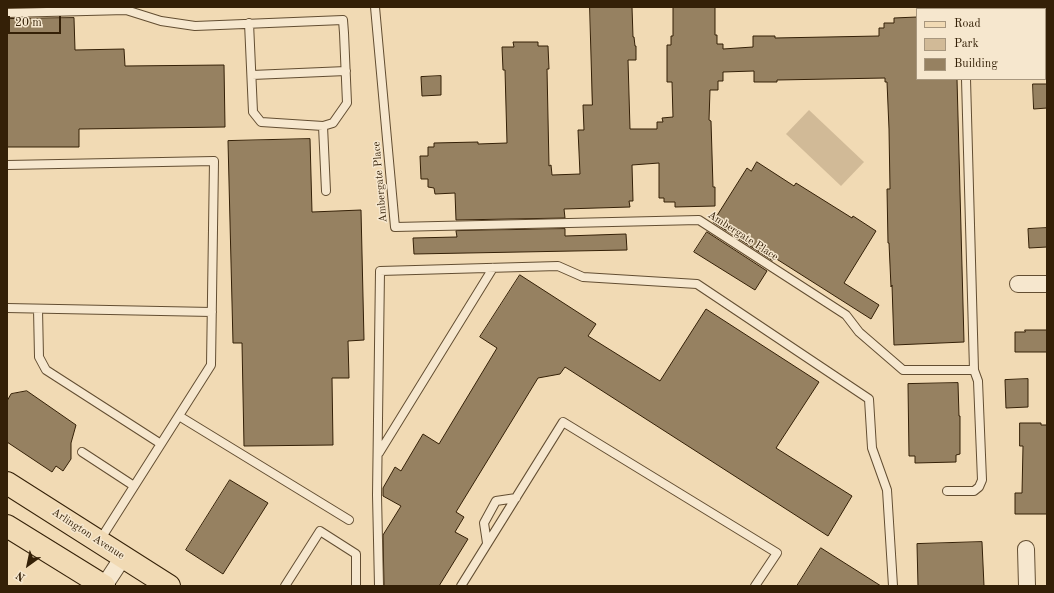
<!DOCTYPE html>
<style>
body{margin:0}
#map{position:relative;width:1054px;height:593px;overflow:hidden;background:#f1dab4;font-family:"Old Standard TT",serif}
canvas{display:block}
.frame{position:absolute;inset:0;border:8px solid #342007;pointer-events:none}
.legend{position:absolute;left:916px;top:8px;width:130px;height:72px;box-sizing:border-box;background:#f6e7ce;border:1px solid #a8977e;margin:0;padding:5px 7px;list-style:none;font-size:12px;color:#342007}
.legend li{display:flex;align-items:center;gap:8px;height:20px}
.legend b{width:20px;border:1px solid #a8977e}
.north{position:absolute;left:8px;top:545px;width:40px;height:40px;-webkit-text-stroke:3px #f6e7ce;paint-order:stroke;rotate:213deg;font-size:11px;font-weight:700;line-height:16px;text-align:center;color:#342007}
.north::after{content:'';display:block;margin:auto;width:14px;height:18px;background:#342007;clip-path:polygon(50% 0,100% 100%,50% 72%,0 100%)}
.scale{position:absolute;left:8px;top:16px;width:53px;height:18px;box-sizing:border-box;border:2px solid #342007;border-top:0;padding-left:5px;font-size:12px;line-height:14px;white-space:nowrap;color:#342007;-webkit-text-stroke:3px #f6e7ce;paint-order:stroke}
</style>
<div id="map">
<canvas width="1054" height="593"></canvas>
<div class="frame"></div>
<ul class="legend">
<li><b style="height:5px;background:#f1dab4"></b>Road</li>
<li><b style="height:11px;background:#d1ba97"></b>Park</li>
<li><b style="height:11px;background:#968161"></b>Building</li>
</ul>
<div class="north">N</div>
<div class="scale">20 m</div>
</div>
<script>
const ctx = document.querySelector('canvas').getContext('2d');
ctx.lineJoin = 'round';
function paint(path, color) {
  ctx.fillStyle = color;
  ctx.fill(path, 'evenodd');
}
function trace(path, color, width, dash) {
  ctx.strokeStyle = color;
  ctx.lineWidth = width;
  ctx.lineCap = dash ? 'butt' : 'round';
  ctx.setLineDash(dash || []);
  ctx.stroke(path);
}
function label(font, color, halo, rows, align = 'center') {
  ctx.font = font + ' "Old Standard TT",serif';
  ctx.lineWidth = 3;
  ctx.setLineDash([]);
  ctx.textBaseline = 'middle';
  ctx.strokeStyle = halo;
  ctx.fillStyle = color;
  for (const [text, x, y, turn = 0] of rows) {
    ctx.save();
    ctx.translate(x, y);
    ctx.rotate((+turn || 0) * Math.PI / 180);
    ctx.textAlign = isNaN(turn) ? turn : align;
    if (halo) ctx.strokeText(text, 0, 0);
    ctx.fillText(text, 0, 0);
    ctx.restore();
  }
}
paint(new Path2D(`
 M809,110l55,52 -23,24 -55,-52z`), '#d1ba97');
const building = new Path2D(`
 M590,7h42l1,30h1l1,9h1v14h-8l2,69h27v-7h6l-1,-4 11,-1 -1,-35h-5v-37h4v-9h2v-29h42v28h2v9h6v5l30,-2v-11h22v2l104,-2v-8h5v-5h10v-5l23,-1v62h40l7,263 -70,3 -2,-60 -1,2 -2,-44h-1l-1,-54h3l-1,-60 -2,-47h-2v-4l-108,2v2h-23v-11l-31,1v9h-5v9h-8l-1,30 2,1 2,66h2v19l-40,1v-5h-11v-4h-5v-35l-27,2 1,36h-4l1,6 -66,2 1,9 -109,2 -1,-27 -20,1 -1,-6 -6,-1v-8h-7l-1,-23h8v-9h6v-4l44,-1v2l29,-1 -2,-73h-2l-1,-23h12l-1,-5h25v4h10l1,23h-2l2,97 2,-1 1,10 28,-1 -2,-44h6l-1,-25h9z
 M74,18l1,32 49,-1 1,17 99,-1 1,62 -146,2v18h-72v-128z
 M441,76v19l-19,1 -1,-19z
 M1033,84h14v24l-13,1z
 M310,139l2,73 49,-2 3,130 -16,1 1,37h-17l1,67 -89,1 -2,-103h-9l-5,-202z
 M757,162l37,24 2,-3 56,35 1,-2 23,15 -32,52 35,22 -8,14 -96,-61 -2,3 -60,-39 34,-54 4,3z
 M1047,228v19l-18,1 -1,-19z
 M565,229v7l61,-2 1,16 -213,4 -1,-16 44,-1 -1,-6z
 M707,232l60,39 -12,19 -61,-38z
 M520,275l76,49 -8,12 72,45 46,-72 113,73 -43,66 76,48 -24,40 -263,-169 -5,7 -22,4 -82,134 8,5 -9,15 13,7 -29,47h-55l-1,-51 18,-29 -18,-10v-8l12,-21 6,4 22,-37 16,10 58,-96 -17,-11z
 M1025,330h22v22h-32v-20h10z
 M1028,379v28l-22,1 -1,-28z
 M958,383l1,33h1v38l-4,1v7l-41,1v-7h-6l-1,-72z
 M27,391l49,34 -5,18v16l-8,12 -7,-5 -4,6 -45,-30v-41l4,-7z
 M1020,423h21v2h6v89h-32v-21h7l1,-47h-3z
 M230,480l38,23 -45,71 -37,-24z
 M982,542l2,44h-66l-1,-42z
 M821,548l60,38h-84z`);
paint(building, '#968161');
trace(building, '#342007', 1);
const lane = new Path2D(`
 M375,7l20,220 304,-7 147,95 13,17 44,38h71l-8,-291
 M965,7v2
 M7,13l119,-3 35,11 34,5 148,-6 1,13 3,70 -14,20 -10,3 -62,-4 -8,-10 -4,-89
 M252,75l94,-4
 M323,126l3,65
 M7,165l207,-4 -3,204 -111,175
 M7,308l205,4
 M38,309l1,48 7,13 115,74
 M179,416l170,104
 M82,452l52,34
 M379,453l114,-185
 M947,491h27l5,-4 3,-7 -4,-99 -4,-11
 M487,543l-3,-20 12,-22 20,-3
 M285,586l35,-55 36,23v32
 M379,586l-2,-91 3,-224 178,-5 25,11 114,7 172,115 3,49 15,42 6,96
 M461,586l102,-164 214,131 -22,33`);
const street = new Path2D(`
 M1018,284h29
 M1026,549l1,37
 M104,586l19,-29`);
const primary = new Path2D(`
 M7,483l162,103
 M7,526l97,60`);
trace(lane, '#634e32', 10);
trace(street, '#634e32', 18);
trace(primary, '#342007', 24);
trace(lane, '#f6e7ce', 8);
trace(street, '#f6e7ce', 16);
trace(primary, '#f1dab4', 22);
label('11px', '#342007', '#f6e7ce', [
 ["Ambergate Place",380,182,-95],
 ["Ambergate Place",743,236,33],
 ["Arlington Avenue",88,534,33]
]);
</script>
